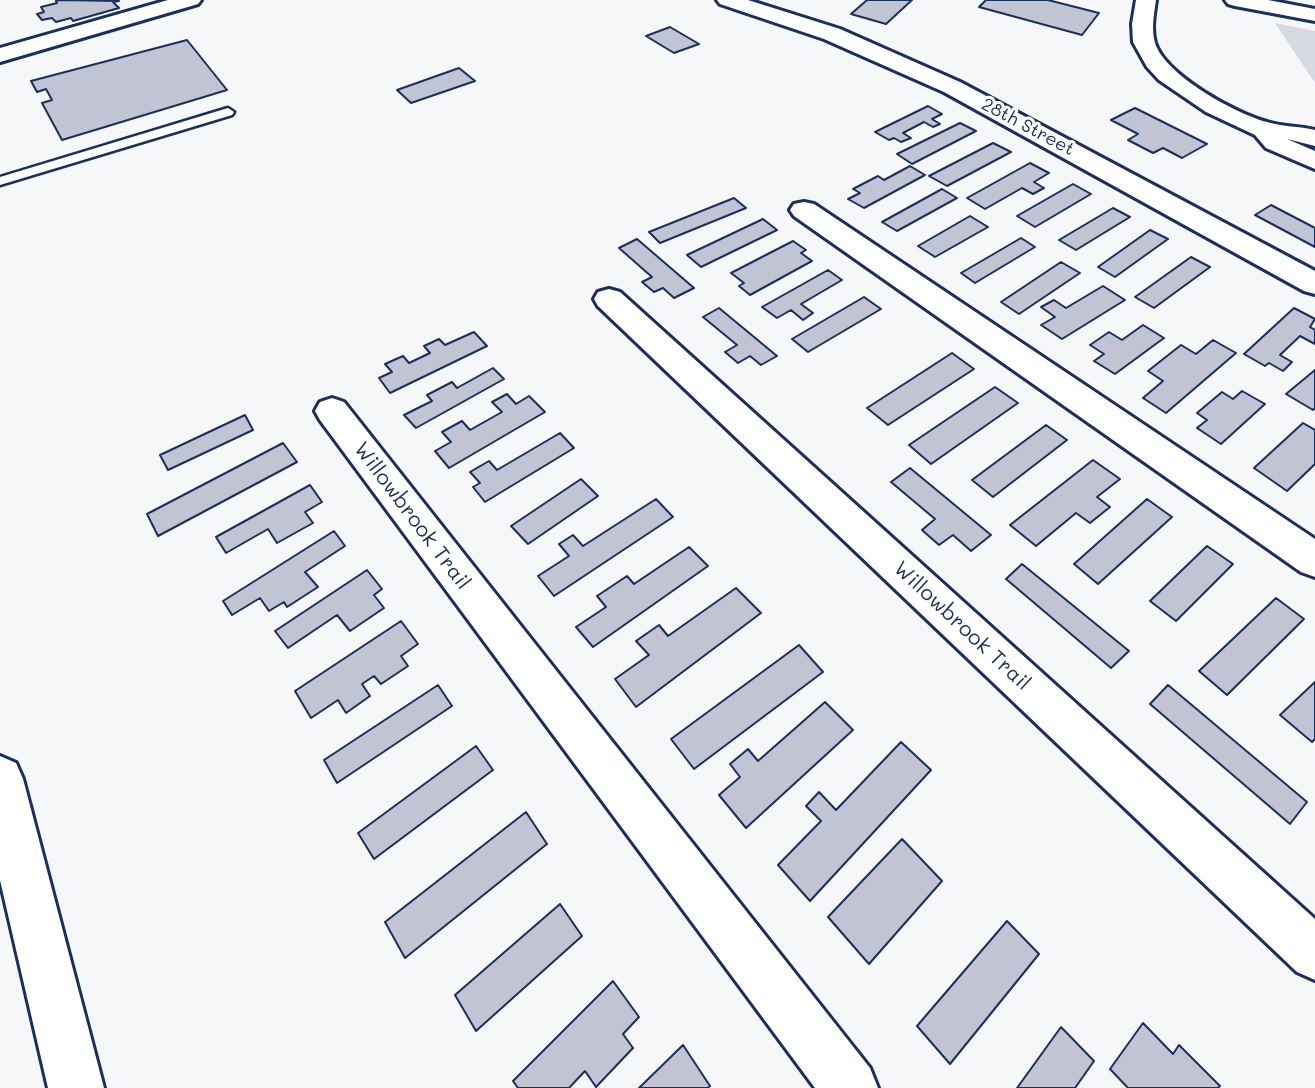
<!DOCTYPE html>
<style>
body{margin:0}
canvas{display:block;background:#f6f7f9}
</style>
<canvas width="1315" height="1088"></canvas>
<script>
const ctx = document.querySelector('canvas').getContext('2d');
ctx.lineJoin = 'round';
function paint(path, color) {
  ctx.fillStyle = color;
  ctx.fill(path, 'evenodd');
}
function trace(path, color, width, dash) {
  ctx.strokeStyle = color;
  ctx.lineWidth = width;
  ctx.lineCap = dash ? 'butt' : 'round';
  ctx.setLineDash(dash || []);
  ctx.stroke(path);
}
function label(font, color, halo, rows, align = 'center') {
  ctx.font = font + ' Mali,sans-serif';
  ctx.lineWidth = 6;
  ctx.setLineDash([]);
  ctx.textBaseline = 'middle';
  ctx.strokeStyle = halo;
  ctx.fillStyle = color;
  for (const [text, x, y, turn = 0] of rows) {
    ctx.save();
    ctx.translate(x, y);
    ctx.rotate((+turn || 0) * Math.PI / 180);
    ctx.textAlign = isNaN(turn) ? turn : align;
    if (halo) ctx.strokeText(text, 0, 0);
    ctx.fillText(text, 0, 0);
    ctx.restore();
  }
}
paint(new Path2D(`
 M1275,23l40,8v52z`), '#d6d9e2');
const building = new Path2D(`
 M867,0h45l-26,24 -35,-10z
 M986,0h62l51,13 -17,22 -103,-28z
 M56,1l3,-1 60,1 -6,1 6,6 -46,13 -2,-3 -15,4 -4,-4 -10,2 -5,-6 7,-2 -3,-5 16,-4z
 M670,27l29,17 -25,9 -28,-17z
 M187,40l40,50 -165,50 -20,-37 10,-3 -6,-11 -9,3 -6,-11z
 M459,68l16,13 -64,22 -14,-13z
 M928,106l14,8 -10,5 8,5 -7,3 -9,-5 -21,11 8,5 -10,4 -7,-4 -5,2 -14,-8z
 M1135,108l72,36 -25,14 -19,-10 -10,5 -25,-13 10,-6 -27,-14z
 M960,123l16,8 -64,33 -15,-10z
 M993,143l18,9 -64,34 -18,-10z
 M1030,163l19,10 -15,9 10,6 -11,6 -11,-6 -37,21 -18,-11z
 M910,166l15,9 -61,33 -16,-9 12,-6 -7,-4 25,-13 6,4z
 M1073,184l18,10 -56,33 -18,-11z
 M942,189l15,9 -60,33 -15,-9z
 M734,198l12,10 -86,35 -11,-11z
 M1271,205l44,23v19l-60,-32z
 M1113,208l17,9 -54,33 -17,-10z
 M970,216l18,11 -53,30 -17,-11z
 M763,219l14,11 -76,37 -14,-12z
 M1150,230l18,9 -53,38 -17,-10z
 M1021,238l14,9 -60,36 -14,-10z
 M637,239l57,49 -20,10 -11,-10 -9,4 -12,-10 10,-5 -33,-29z
 M793,241l13,9 -5,3 11,8 -62,34 -11,-9 5,-3 -13,-10z
 M1191,257l19,10 -56,41 -19,-11z
 M1061,262l19,11 -61,41 -18,-12z
 M828,270l14,10 -41,24 12,9 -10,7 -12,-10 -14,8 -15,-11z
 M1103,286l22,14 -63,39 -21,-14 14,-8 -14,-10 13,-7 12,8z
 M864,297l17,12 -73,43 -16,-13z
 M719,308l58,48 -16,9 -11,-9 -12,7 -13,-11 12,-7 -34,-28z
 M1294,308l21,11 -5,8 5,3v14l-15,-8 -20,19 12,7 -9,9 -14,-8 -4,3 -21,-12z
 M1143,325l21,13 -49,36 -21,-13 10,-7 -14,-9 19,-13 13,8z
 M474,332l13,14 -97,47 -11,-15 13,-6 -7,-8 18,-8 6,7 21,-10 -6,-7 15,-7 6,6z
 M1213,340l23,13 -70,60 -23,-15 20,-17 -15,-10 33,-26 15,9z
 M952,353l22,16 -86,56 -21,-17z
 M493,368l11,11 -88,49 -12,-13 28,-14 -5,-6 25,-13 5,6z
 M1315,370v38l-2,2 -27,-16z
 M995,387l23,16 -87,61 -22,-19z
 M1242,391l23,13 -44,40 -24,-16 10,-8 -10,-7 25,-21 11,7z
 M507,394l9,10 13,-8 16,16 -96,56 -14,-17 16,-9 -9,-10 20,-11 8,9 32,-18 -10,-10z
 M245,415l8,15 -85,40 -8,-15z
 M1303,423l12,7v34l-28,27 -33,-23z
 M1046,425l21,15 -74,57 -21,-17z
 M560,433l14,15 -89,54 -12,-15 7,-4 -10,-11 19,-11 8,9z
 M283,443l14,19 -139,74 -11,-22z
 M1093,460l27,19 -23,18 13,10 -20,16 -14,-10 -40,33 -26,-21z
 M910,468l81,67 -20,16 -18,-16 -14,10 -17,-15 13,-11 -44,-37z
 M581,479l17,17 -70,48 -17,-18z
 M310,485l12,17 -17,10 8,11 -36,20 -9,-14 -42,24 -10,-16z
 M656,499l17,18 -119,79 -16,-20 31,-20 -10,-12 14,-9 10,11z
 M1147,499l25,18 -74,67 -24,-20z
 M334,531l11,15 -40,26 13,15 -31,20 -3,-5 -15,9 -9,-13 -28,17 -9,-14z
 M1207,546l26,18 -57,57 -26,-20z
 M689,547l19,19 -115,81 -17,-20 30,-20 -9,-11 30,-20 7,8z
 M1022,564l107,87 -18,17 -105,-89z
 M367,570l15,19 -8,6 10,13 -34,23 -13,-16 -49,33 -13,-17z
 M736,588l25,25 -125,94 -21,-28 34,-24 -13,-14 23,-16 9,11z
 M1276,598l28,21 -77,76 -28,-24z
 M401,621l17,23 -17,12 7,10 -27,18 -7,-8 -12,8 8,12 -24,17 -8,-13 -27,18 -16,-27z
 M799,645l24,27 -129,97 -23,-30z
 M1315,682v57l-3,3 -32,-27z
 M438,685l14,21 -115,77 -13,-23z
 M1168,685l139,117 -17,22 -140,-120z
 M825,702l28,28 -107,98 -27,-33 21,-18 -10,-13 18,-15 10,12z
 M901,742l30,28 -121,131 -32,-36 43,-44 -15,-15 13,-14 17,18z
 M476,746l17,24 -119,89 -16,-26z
 M526,812l21,32 -142,114 -20,-36z
 M902,839l40,42 -73,83 -41,-47z
 M560,904l22,32 -106,95 -21,-36z
 M1007,921l32,33 -89,110 -33,-38z
 M613,981l26,36 -16,17 10,14 -37,39 -11,-16 -16,17h-51l-5,-7z
 M1143,1023l30,31 6,-9 41,41 -2,2h-90l-18,-19z
 M1061,1027l33,34 -19,27h-58z
 M683,1045l27,41 -2,2h-69z`);
paint(building, '#c0c4d3');
trace(building, '#1b2f5e', 2);
const service = new Path2D(`
 M228,108l6,4 -2,3 -232,70v-8z`);
const minor = new Path2D(`
 M168,0h33l-3,4 -198,58v-14z
 M717,0h31l92,29 120,53 355,189v23l-11,-3 -360,-199 -120,-53 -104,-35z
 M1136,0h20c-2,14 -5,29 -1,43 10,32 81,71 112,79 16,5 32,4 48,8v16l-28,-7 28,12v18l-49,-21 -11,-13 -49,-23 -47,-32 -12,-13 -14,-25 -1,-18z
 M804,202l10,2 501,335v38l-14,-5 -507,-356 -4,-6 4,-6z
 M609,289l11,3 695,627v61l-18,-8 -699,-666 -4,-7 4,-7z
 M332,398l12,4 526,666 8,20h-63l-495,-668 -5,-9 5,-9z`);
const secondary = new Path2D(`
 M1225,0h43l47,9v12l-80,-15 -7,-2z`);
const trunk = new Path2D(`
 M0,756l16,7 7,16 81,309h-56l-48,-208z`);
trace(service, '#1b2f5e', 5);
trace(minor, '#1b2f5e', 6);
trace(secondary, '#1b2f5e', 6);
trace(trunk, '#1b2f5e', 6);
paint(service, '#fff');
paint(minor, '#fff');
paint(secondary, '#fff');
paint(trunk, '#fff');
label('18px', '#1b2f5e', '#fff', [
 ["28th Street",1028,127,28]
]);
label('21px', '#1b2f5e', '#fff', [
 ["Willowbrook Trail",412,516,53],
 ["Willowbrook Trail",962,626,43]
]);
</script>
